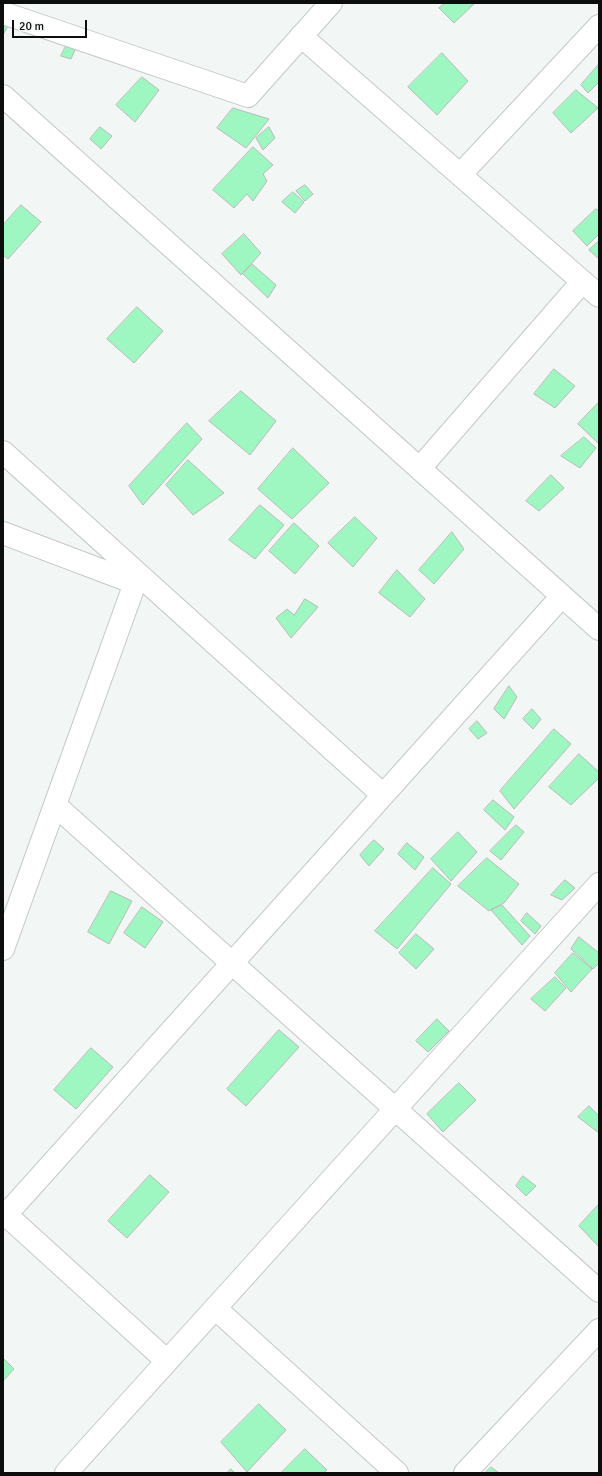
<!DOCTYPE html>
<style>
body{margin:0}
#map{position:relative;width:602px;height:1476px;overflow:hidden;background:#f2f7f6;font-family:Signika,sans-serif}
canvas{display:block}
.frame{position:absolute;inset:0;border:4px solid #0c0d0d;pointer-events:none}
.scale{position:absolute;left:12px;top:20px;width:75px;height:18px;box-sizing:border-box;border:2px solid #0c0d0d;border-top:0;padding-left:5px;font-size:12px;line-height:14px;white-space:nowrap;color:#0c0d0d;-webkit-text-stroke:3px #f2f7f6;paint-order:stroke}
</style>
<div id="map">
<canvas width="602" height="1476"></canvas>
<div class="frame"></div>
<div class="scale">20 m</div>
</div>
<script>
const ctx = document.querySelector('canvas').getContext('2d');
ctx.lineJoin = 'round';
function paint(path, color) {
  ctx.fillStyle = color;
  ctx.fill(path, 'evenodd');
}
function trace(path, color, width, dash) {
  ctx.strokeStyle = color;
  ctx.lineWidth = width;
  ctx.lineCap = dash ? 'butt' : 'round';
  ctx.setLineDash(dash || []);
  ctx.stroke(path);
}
const building = new Path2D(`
 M446,3h29l-21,20 -15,-15z
 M3,22l6,2 -6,11z
 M66,46l9,4 -4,9 -10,-3z
 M442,53l26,28 -31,34 -29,-28z
 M599,64v18l-11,11 -7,-8z
 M142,77l17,13 -24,32 -19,-17z
 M576,90l22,18 -27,25 -18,-20z
 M233,108l36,11 -23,29 -29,-20z
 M100,127l12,9 -11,13 -11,-10z
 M269,127l6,11 -12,12 -7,-12z
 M253,147l20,18 -10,9 4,7 -14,20 -6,-7 -13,14 -21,-18z
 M305,185l8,9 -8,7 -9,-10z
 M293,192l11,10 -9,11 -13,-11z
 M21,205l20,17 -33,37 -5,-4v-30z
 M596,209l3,2v23l-12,12 -14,-15z
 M244,234l17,19 -20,22 -19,-21z
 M599,241v18l-10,-9z
 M252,264l24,21 -8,13 -25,-24z
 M137,307l26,24 -29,32 -27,-24z
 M554,369l21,17 -20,22 -21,-14z
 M241,391l35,30 -26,34 -41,-34z
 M599,402v42l-21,-20z
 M187,423l15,16 -59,66 -14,-19z
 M584,437l12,11 -16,20 -19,-12z
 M293,448l36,35 -37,36 -34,-30z
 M188,460l36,33 -31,22 -27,-30z
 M551,475l13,13 -25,23 -13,-10z
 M260,505l24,20 -29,34 -26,-19z
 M355,517l22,21 -24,29 -25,-24z
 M294,523l25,23 -24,28 -26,-23z
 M452,532l12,17 -30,35 -15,-14z
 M397,570l28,29 -15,18 -31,-24z
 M305,599l13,8 -27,31 -15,-20 11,-9 7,6z
 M509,686l8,11 -13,22 -10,-10z
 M532,709l9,10 -8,10 -10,-10z
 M477,721l10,12 -9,6 -9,-10z
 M554,729l17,15 -57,65 -14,-18z
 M579,754l20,18v6l-28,27 -22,-18z
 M493,800l21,17 -9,13 -21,-20z
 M516,825l8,7 -23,28 -11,-9z
 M458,832l19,20 -26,29 -20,-22z
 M374,840l10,9 -15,17 -9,-11z
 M407,843l17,14 -9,13 -17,-16z
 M487,858l32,26 -15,19 -15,8 -31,-25z
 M433,868l18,16 -54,65 -22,-18z
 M565,880l10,8 -13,12 -11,-5z
 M111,891l21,10 -23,43 -21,-12z
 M502,905l28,31 -8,9 -31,-35z
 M142,907l21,15 -18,26 -21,-15z
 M527,913l14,13 -6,8 -14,-13z
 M416,934l18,15 -18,20 -17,-16z
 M579,937l20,16v10l-6,6 -22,-20z
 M573,953l19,16 -21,23 -16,-19z
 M555,977l11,11 -21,23 -14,-12z
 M437,1019l12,12 -21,21 -12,-11z
 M279,1030l20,17 -53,59 -19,-17z
 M91,1048l22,19 -37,42 -22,-19z
 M459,1083l17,17 -33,32 -16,-18z
 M589,1106l10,10v17l-21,-16z
 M150,1175l19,17 -42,46 -19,-17z
 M523,1176l13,10 -10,10 -10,-10z
 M599,1204v43l-20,-21z
 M3,1358l11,11 -11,12z
 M259,1404l27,26 -39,42 -26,-30z
 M305,1449l22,21 -3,3h-43z
 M491,1467l8,6h-14z
 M231,1469l4,4h-8z`);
paint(building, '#9ef7c0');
trace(building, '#b7bab8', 1);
const street = new Path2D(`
 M3,13l245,83 83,-93
 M301,36l298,260
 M3,96l596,533
 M460,175l139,-149
 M3,452l380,343
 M420,468l162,-186
 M3,533l132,50 -132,366
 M55,805l544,486
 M3,1212l164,149
 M3,1218l559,-622
 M215,1308l182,165
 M66,1473l533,-589
 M465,1473l134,-143`);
trace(street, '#c3c8c7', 24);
trace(street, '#fff', 22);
</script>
